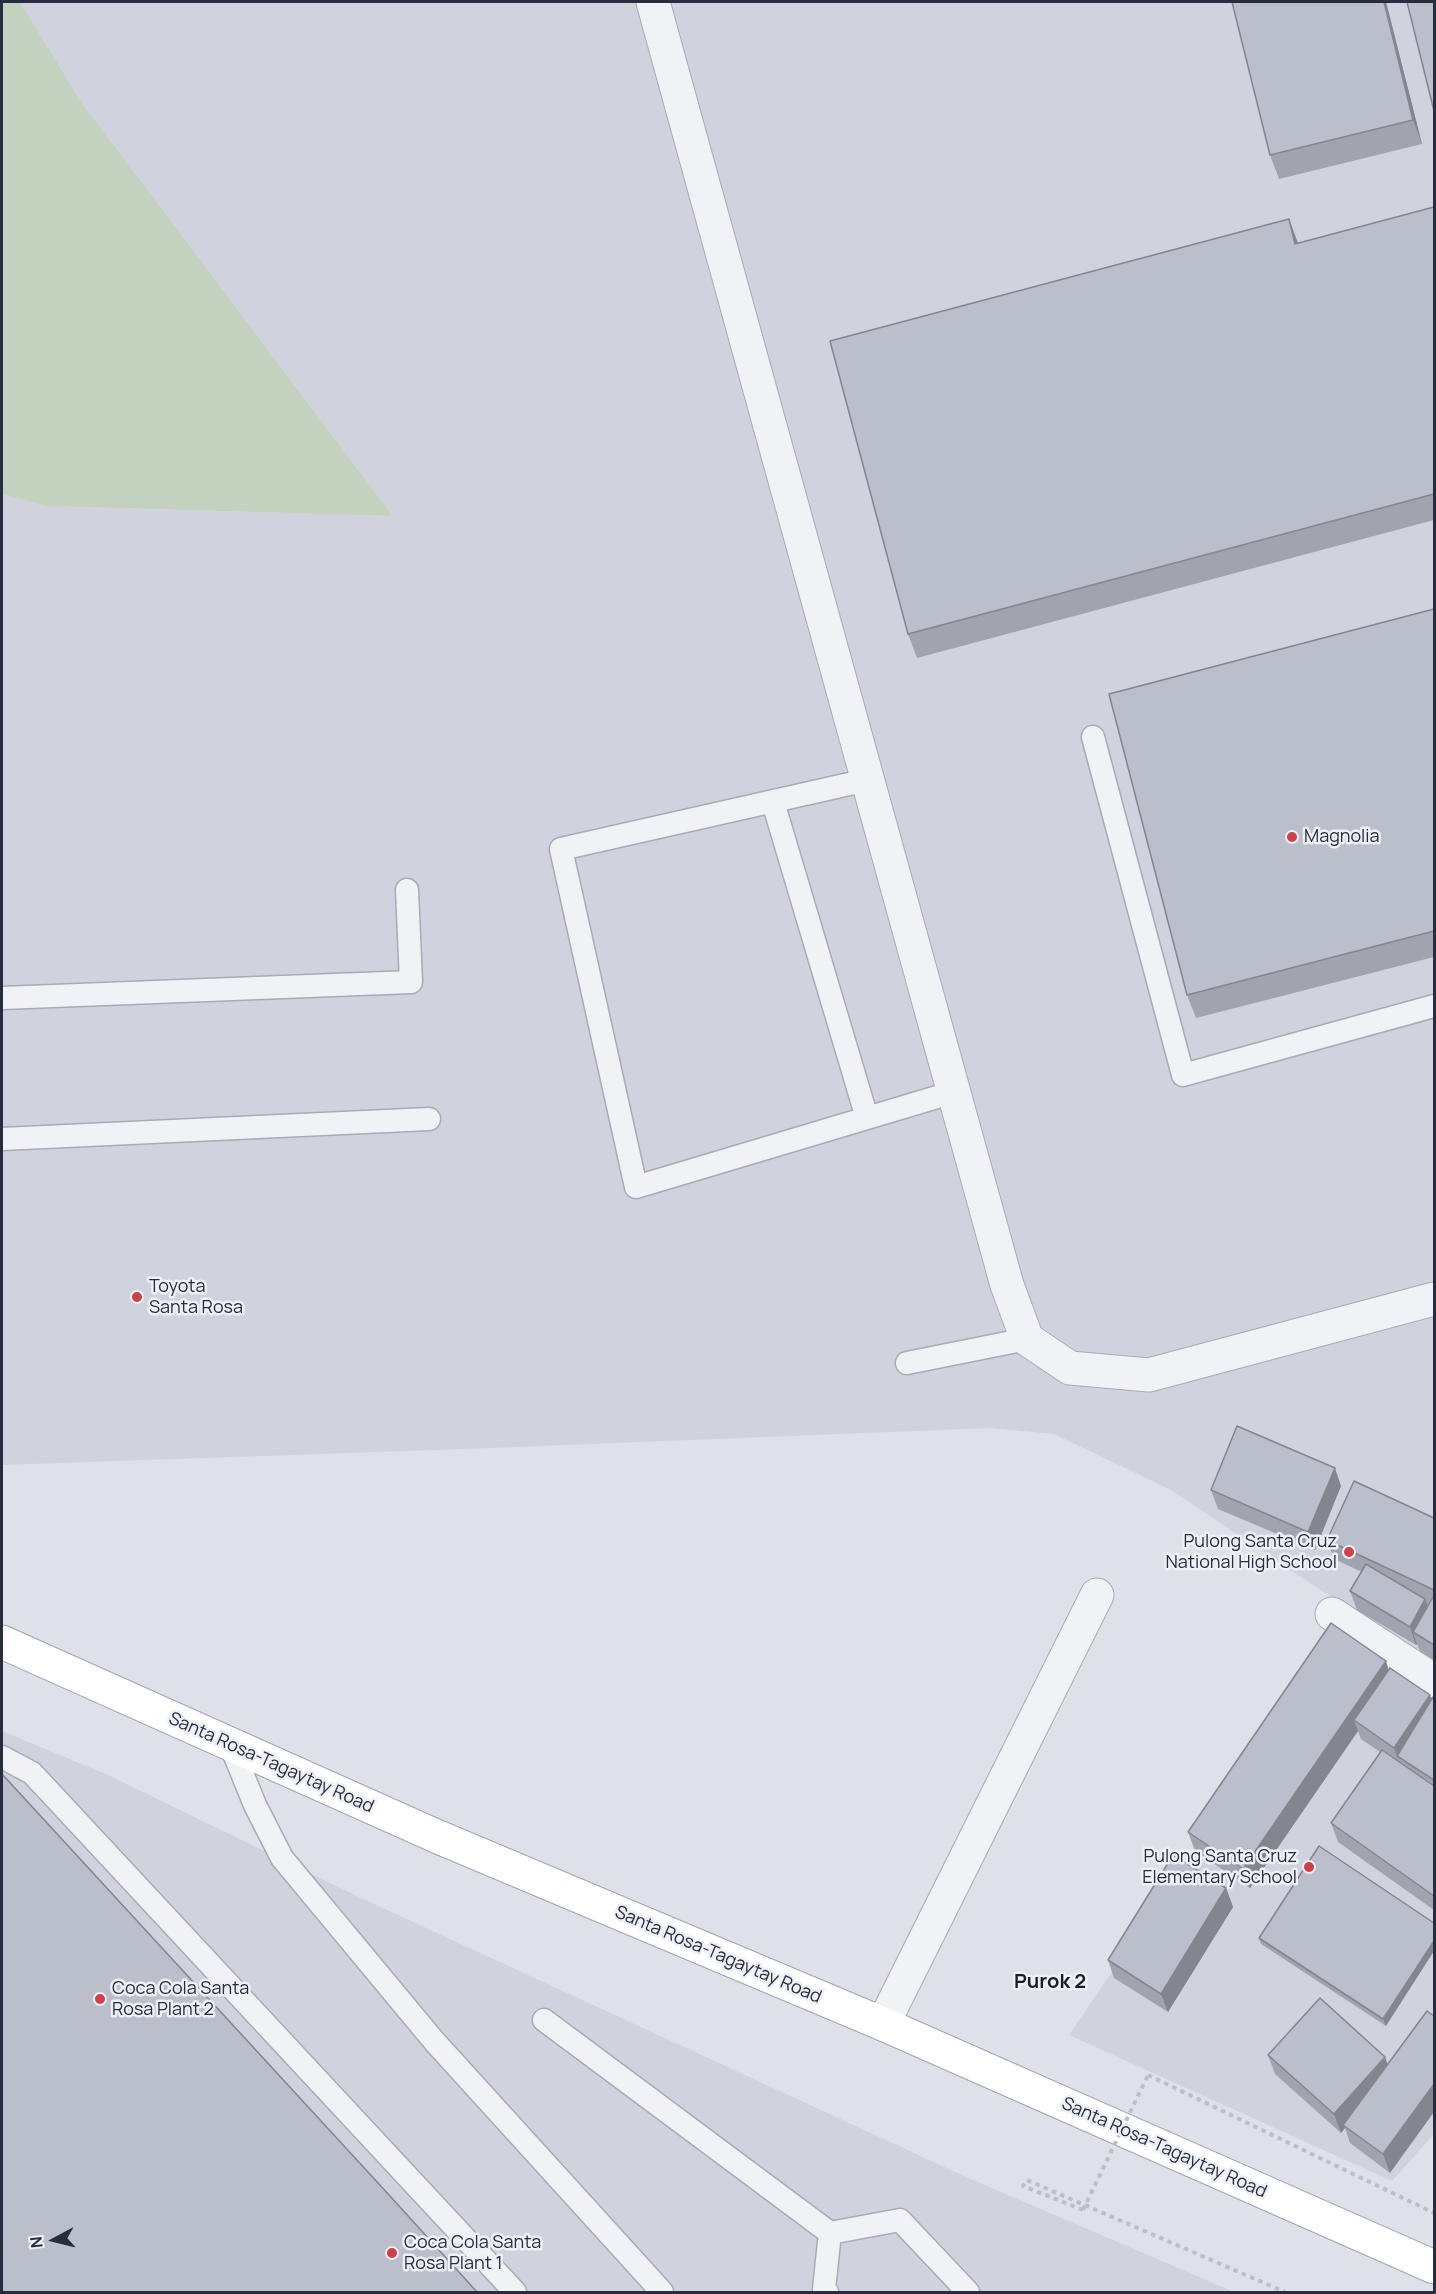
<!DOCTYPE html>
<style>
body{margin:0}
#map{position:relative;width:1436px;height:2294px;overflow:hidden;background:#dee1e8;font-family:Manrope,sans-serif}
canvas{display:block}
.frame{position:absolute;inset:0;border:3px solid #272d3f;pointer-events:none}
.north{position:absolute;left:24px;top:2210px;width:60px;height:60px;-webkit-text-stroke:4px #edf0f5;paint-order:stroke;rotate:263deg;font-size:16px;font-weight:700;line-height:24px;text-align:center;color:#272d3f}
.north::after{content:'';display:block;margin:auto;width:21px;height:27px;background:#272d3f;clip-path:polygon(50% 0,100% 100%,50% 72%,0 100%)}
</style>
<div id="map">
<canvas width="1436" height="2294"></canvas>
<div class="frame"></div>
<div class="north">N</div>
</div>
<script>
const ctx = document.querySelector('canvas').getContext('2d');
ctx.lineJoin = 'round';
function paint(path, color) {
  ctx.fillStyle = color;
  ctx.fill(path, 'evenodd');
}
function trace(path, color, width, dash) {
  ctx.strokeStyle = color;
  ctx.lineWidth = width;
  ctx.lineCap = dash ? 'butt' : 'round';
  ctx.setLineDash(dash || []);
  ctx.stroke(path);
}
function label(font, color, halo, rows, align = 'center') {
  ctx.font = font + ' Manrope,sans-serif';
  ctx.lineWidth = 5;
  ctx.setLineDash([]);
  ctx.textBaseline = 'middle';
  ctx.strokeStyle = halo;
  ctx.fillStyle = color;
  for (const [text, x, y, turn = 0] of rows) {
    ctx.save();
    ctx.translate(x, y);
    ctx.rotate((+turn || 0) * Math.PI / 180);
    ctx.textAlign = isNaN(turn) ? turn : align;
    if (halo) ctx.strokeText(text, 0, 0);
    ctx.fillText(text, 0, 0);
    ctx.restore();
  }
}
paint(new Path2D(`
 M20,2h1414v1664l-263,-176 -117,-56 -64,-6 -525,21 -463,16v-971l43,12 348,10 -311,-413z
 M1339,1636l95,62v436l-42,47 -323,-146z
 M2,1731l106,44 251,122 605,279 270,116h-1232z`), '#d0d3dd');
paint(new Path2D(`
 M2,2h18l62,101 311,413 -348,-10 -43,-12z`), '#c2d2bf');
const lane = new Path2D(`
 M1093,737l90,338 251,-69
 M867,780l-306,69 75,338 318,-95
 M773,802l94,316
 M2,998l409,-16 -4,-92
 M2,1139l427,-20
 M907,1363l120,-24
 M231,1746l24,59 27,53 152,183 228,251
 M2,1757l30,16 483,519
 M544,2020l286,213 70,-13 68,72
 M827,2292l-3,-3 6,-56`);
const street = new Path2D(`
 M653,2l354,1283 20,54 43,29 79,7 285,-76
 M1332,1614l102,67
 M883,2024l214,-429`);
const primary = new Path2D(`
 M2,1642l434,194 447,188 551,243`);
trace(lane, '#a7abb5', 25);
trace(street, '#a7abb5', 35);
trace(primary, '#9da4b4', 35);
trace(new Path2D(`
 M1148,2075l286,138
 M1083,2210l-60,-24 4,-6 258,112`), '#bcbfc6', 4, [4.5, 4.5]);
trace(lane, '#f1f2f6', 22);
trace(street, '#f1f2f6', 33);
trace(primary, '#fff', 33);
trace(new Path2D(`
 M1083,2210l65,-135`), '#bcbfc6', 4, [4.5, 4.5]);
paint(new Path2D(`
 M1232,2h154l36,142 -143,35 -9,-24z
 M1434,207v313l-517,138 -9,-24 390,-391z
 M1434,609v348l-238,61 -9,-23z
 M1341,1486l-26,64 -97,-41 -7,-19z
 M1434,1518v142l-14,-9 -3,-7 -1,1 -59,-35 -7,-19 12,-19 -28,-13 -7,-19z
 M1389,1670l43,30 2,-2v212l-96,-68 -7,-19 49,-71 -19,-13 -3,-8 -108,157 -55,-37 -7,-19z
 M1226,1888l7,19 -65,105 -54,-34 -6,-18z
 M1434,1923l-48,103 -125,-82 -2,-6z
 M1268,2055l117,2 5,116 -40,-30 -5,-15 -4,5 -66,-59z`), '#a1a4af');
paint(new Path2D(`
 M1384,2h2l36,142 -9,-24z
 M1289,219l9,24 -3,1z
 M1335,1468l6,18 -26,64 -7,-18z
 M1425,1599l7,18 -19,15 4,12 -1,1 -6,-18z
 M1386,1661l6,19 -38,40 4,11 -108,157 -7,-19z
 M1430,1695l4,12 -37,49 -3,-8z
 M1226,1888l7,19 -65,105 -7,-18z
 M1434,1941v10l-48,75 -3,-7z
 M1385,2057l7,19 -49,49 2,3 -4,5 -7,-19z
 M1434,2084v28l-44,61 -7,-19z`), '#83868e');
const building = new Path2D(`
 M1232,2h152l29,118 -143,35z
 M1407,2h27v109z
 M1434,207v287l-526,140 -78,-293 459,-122 6,25z
 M1434,609v322l-247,64 -78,-301z
 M1237,1426l98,42 -27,64 -97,-42z
 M1354,1481l80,37v72l-107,-50z
 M1366,1564l59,35 -15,28 -60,-36z
 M1433,1597l1,1v47l-21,-13z
 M1331,1623l55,38 -143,208 -55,-37z
 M1390,1668l40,27 -36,53 -40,-28z
 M1433,1697l1,1v82l-37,-24z
 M1382,1750l52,36v110l-103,-73z
 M2,1774l388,422 87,96h-475z
 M1319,1846l115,77v18l-51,78 -124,-81z
 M1173,1855l53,33 -65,106 -53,-34z
 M1320,1998l65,59 -51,57 -66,-59z
 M1427,2011l7,5v68l-51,70 -40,-29z`);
paint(building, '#bbbfcb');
trace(building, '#83868e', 1.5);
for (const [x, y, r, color] of [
 [1292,837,6,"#cf4047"],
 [137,1297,6,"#cf4047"],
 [1349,1552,6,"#cf4047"],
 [1309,1867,6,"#cf4047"],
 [100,1999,6,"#cf4047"],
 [392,2253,6,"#cf4047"]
]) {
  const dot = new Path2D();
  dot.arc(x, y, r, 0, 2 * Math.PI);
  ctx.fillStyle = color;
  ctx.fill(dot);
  trace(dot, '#edf0f5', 2);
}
label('18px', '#272d3f', '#edf0f5', [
 ["Magnolia",1304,837],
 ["Toyota",149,1287],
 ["Santa Rosa",149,1308],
 ["Pulong Santa Cruz",1337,1542,"right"],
 ["National High School",1337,1563,"right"],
 ["Pulong Santa Cruz",1297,1857,"right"],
 ["Elementary School",1297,1878,"right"],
 ["Coca Cola Santa",112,1989],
 ["Rosa Plant 2",112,2010],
 ["Coca Cola Santa",404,2243],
 ["Rosa Plant 1",404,2264]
], 'left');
label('18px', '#272d3f', '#edf0f5', [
 ["Santa Rosa-Tagaytay Road",271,1763,24],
 ["Santa Rosa-Tagaytay Road",718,1955,23],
 ["Santa Rosa-Tagaytay Road",1164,2148,24]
]);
label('bold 20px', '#191e2f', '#edf0f5', [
 ["Purok 2",1050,1982]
]);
</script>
